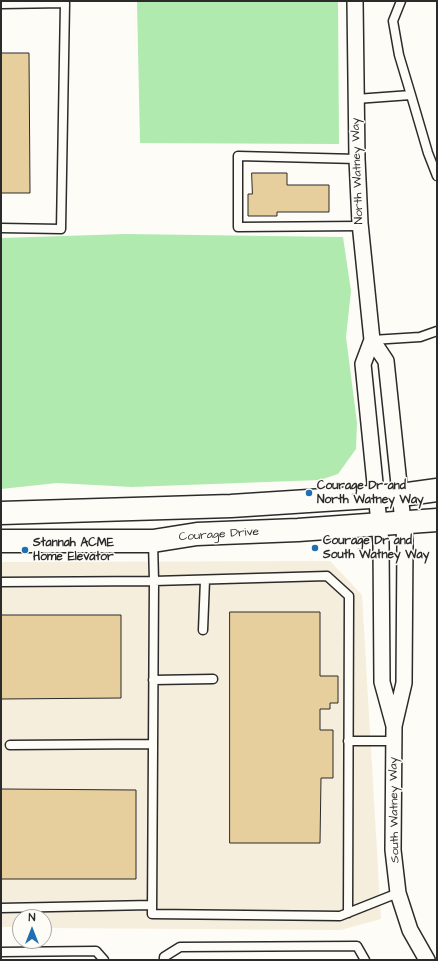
<!DOCTYPE html>
<style>
body{margin:0}
#map{position:relative;width:438px;height:961px;overflow:hidden;background:#fdfcf7;font-family:"Architects Daughter",sans-serif}
canvas{display:block}
.frame{position:absolute;inset:0;border:2px solid #2b2b2b;pointer-events:none}
.north{position:absolute;left:12px;top:909px;width:40px;height:40px;box-sizing:border-box;background:#fdfcf7;border:1px solid #a9a8a5;border-radius:50%;rotate:0deg;font-size:11px;font-weight:700;line-height:16px;text-align:center;color:#2b2b2b}
.north::after{content:'';display:block;margin:auto;width:14px;height:18px;background:#1f6fb2;clip-path:polygon(50% 0,100% 100%,50% 72%,0 100%)}
</style>
<div id="map">
<canvas width="438" height="961"></canvas>
<div class="frame"></div>
<div class="north">N</div>
</div>
<script>
const ctx = document.querySelector('canvas').getContext('2d');
ctx.lineJoin = 'round';
function paint(path, color) {
  ctx.fillStyle = color;
  ctx.fill(path, 'evenodd');
}
function trace(path, color, width, dash) {
  ctx.strokeStyle = color;
  ctx.lineWidth = width;
  ctx.lineCap = dash ? 'butt' : 'round';
  ctx.setLineDash(dash || []);
  ctx.stroke(path);
}
function label(font, color, halo, rows, align = 'center') {
  ctx.font = font + ' "Architects Daughter",sans-serif';
  ctx.lineWidth = 3;
  ctx.setLineDash([]);
  ctx.textBaseline = 'middle';
  ctx.strokeStyle = halo;
  ctx.fillStyle = color;
  for (const [text, x, y, turn = 0] of rows) {
    ctx.save();
    ctx.translate(x, y);
    ctx.rotate((+turn || 0) * Math.PI / 180);
    ctx.textAlign = isNaN(turn) ? turn : align;
    if (halo) ctx.strokeText(text, 0, 0);
    ctx.fillText(text, 0, 0);
    ctx.restore();
  }
}
paint(new Path2D(`
 M330,561l32,34 19,324 -40,11 -297,-2v-11h-24v10h-19v-365z`), '#f6eedc');
paint(new Path2D(`
 M137,1h201l1,143 -199,-1z
 M125,234l218,3 8,54 -5,46 11,86 -1,26 -18,25 -18,6 -188,7 -75,-4 -56,6v-251z`), '#b0eaaf');
const building = new Path2D(`
 M1,53h28l1,140h-29z
 M252,173h35v12h42v27h-52v4h-29v-22h4z
 M230,612h90v64h18v27h-8v6h-10v21h13v48h-12l-1,65h-90z
 M1,615h120v83l-120,1z
 M1,789l135,1v89h-135z`);
paint(building, '#e7cf9d');
trace(building, '#2b2b2b', 1);
const lane = new Path2D(`
 M401,1l-8,20 6,34 12,40
 M1,4l64,-1 -4,226 -60,-1
 M356,99l55,-4 17,58 9,23
 M357,159l-119,-3v71l122,-1
 M372,340l48,-3 17,-6
 M153,542l1,39 173,-5 22,20 -1,317
 M1,582l153,-1 -2,333 188,2 58,-23
 M203,630l2,-50
 M153,680l60,-1
 M348,741h46
 M10,745l143,-1
 M1,908l151,-3
 M1,952l95,-1 8,9
 M164,960v-3l16,-10 177,-1 8,14`);
const street = new Path2D(`
 M355,1l2,158 3,64 12,117 -9,24 18,179 1,139 12,44
 M372,340l14,21 19,180 -1,142 -10,43 -1,124 5,43 12,37 17,30`);
const secondary = new Path2D(`
 M1,513l230,-7 170,-11 36,-5
 M1,541h152l44,-7 101,-4 139,-10`);
trace(lane, '#2b2b2b', 11);
trace(street, '#2b2b2b', 18);
trace(secondary, '#2b2b2b', 25);
trace(lane, '#fdfcf7', 8);
trace(street, '#fdfcf7', 15);
trace(secondary, '#fdfcf7', 22);
for (const [x, y, r, color] of [
 [309,493,4,"#1f6fb2"],
 [315,548,4,"#1f6fb2"],
 [25,550,4,"#1f6fb2"]
]) {
  const dot = new Path2D();
  dot.arc(x, y, r, 0, 2 * Math.PI);
  ctx.fillStyle = color;
  ctx.fill(dot);
  trace(dot, '#fdfcf7', 1.5);
}
label('12px', '#2b2b2b', '#fdfcf7', [
 ["North Watney Way",358,171,-92],
 ["Courage Drive",219,535,-4],
 ["South Watney Way",395,810,-91]
]);
label('bold 12px', '#2b2b2b', '#fdfcf7', [
 ["Courage Dr and",317,486],
 ["North Watney Way",317,500],
 ["Courage Dr and",323,541],
 ["South Watney Way",323,555],
 ["Stannah ACME",33,543],
 ["Home Elevator",33,557]
], 'left');
</script>
